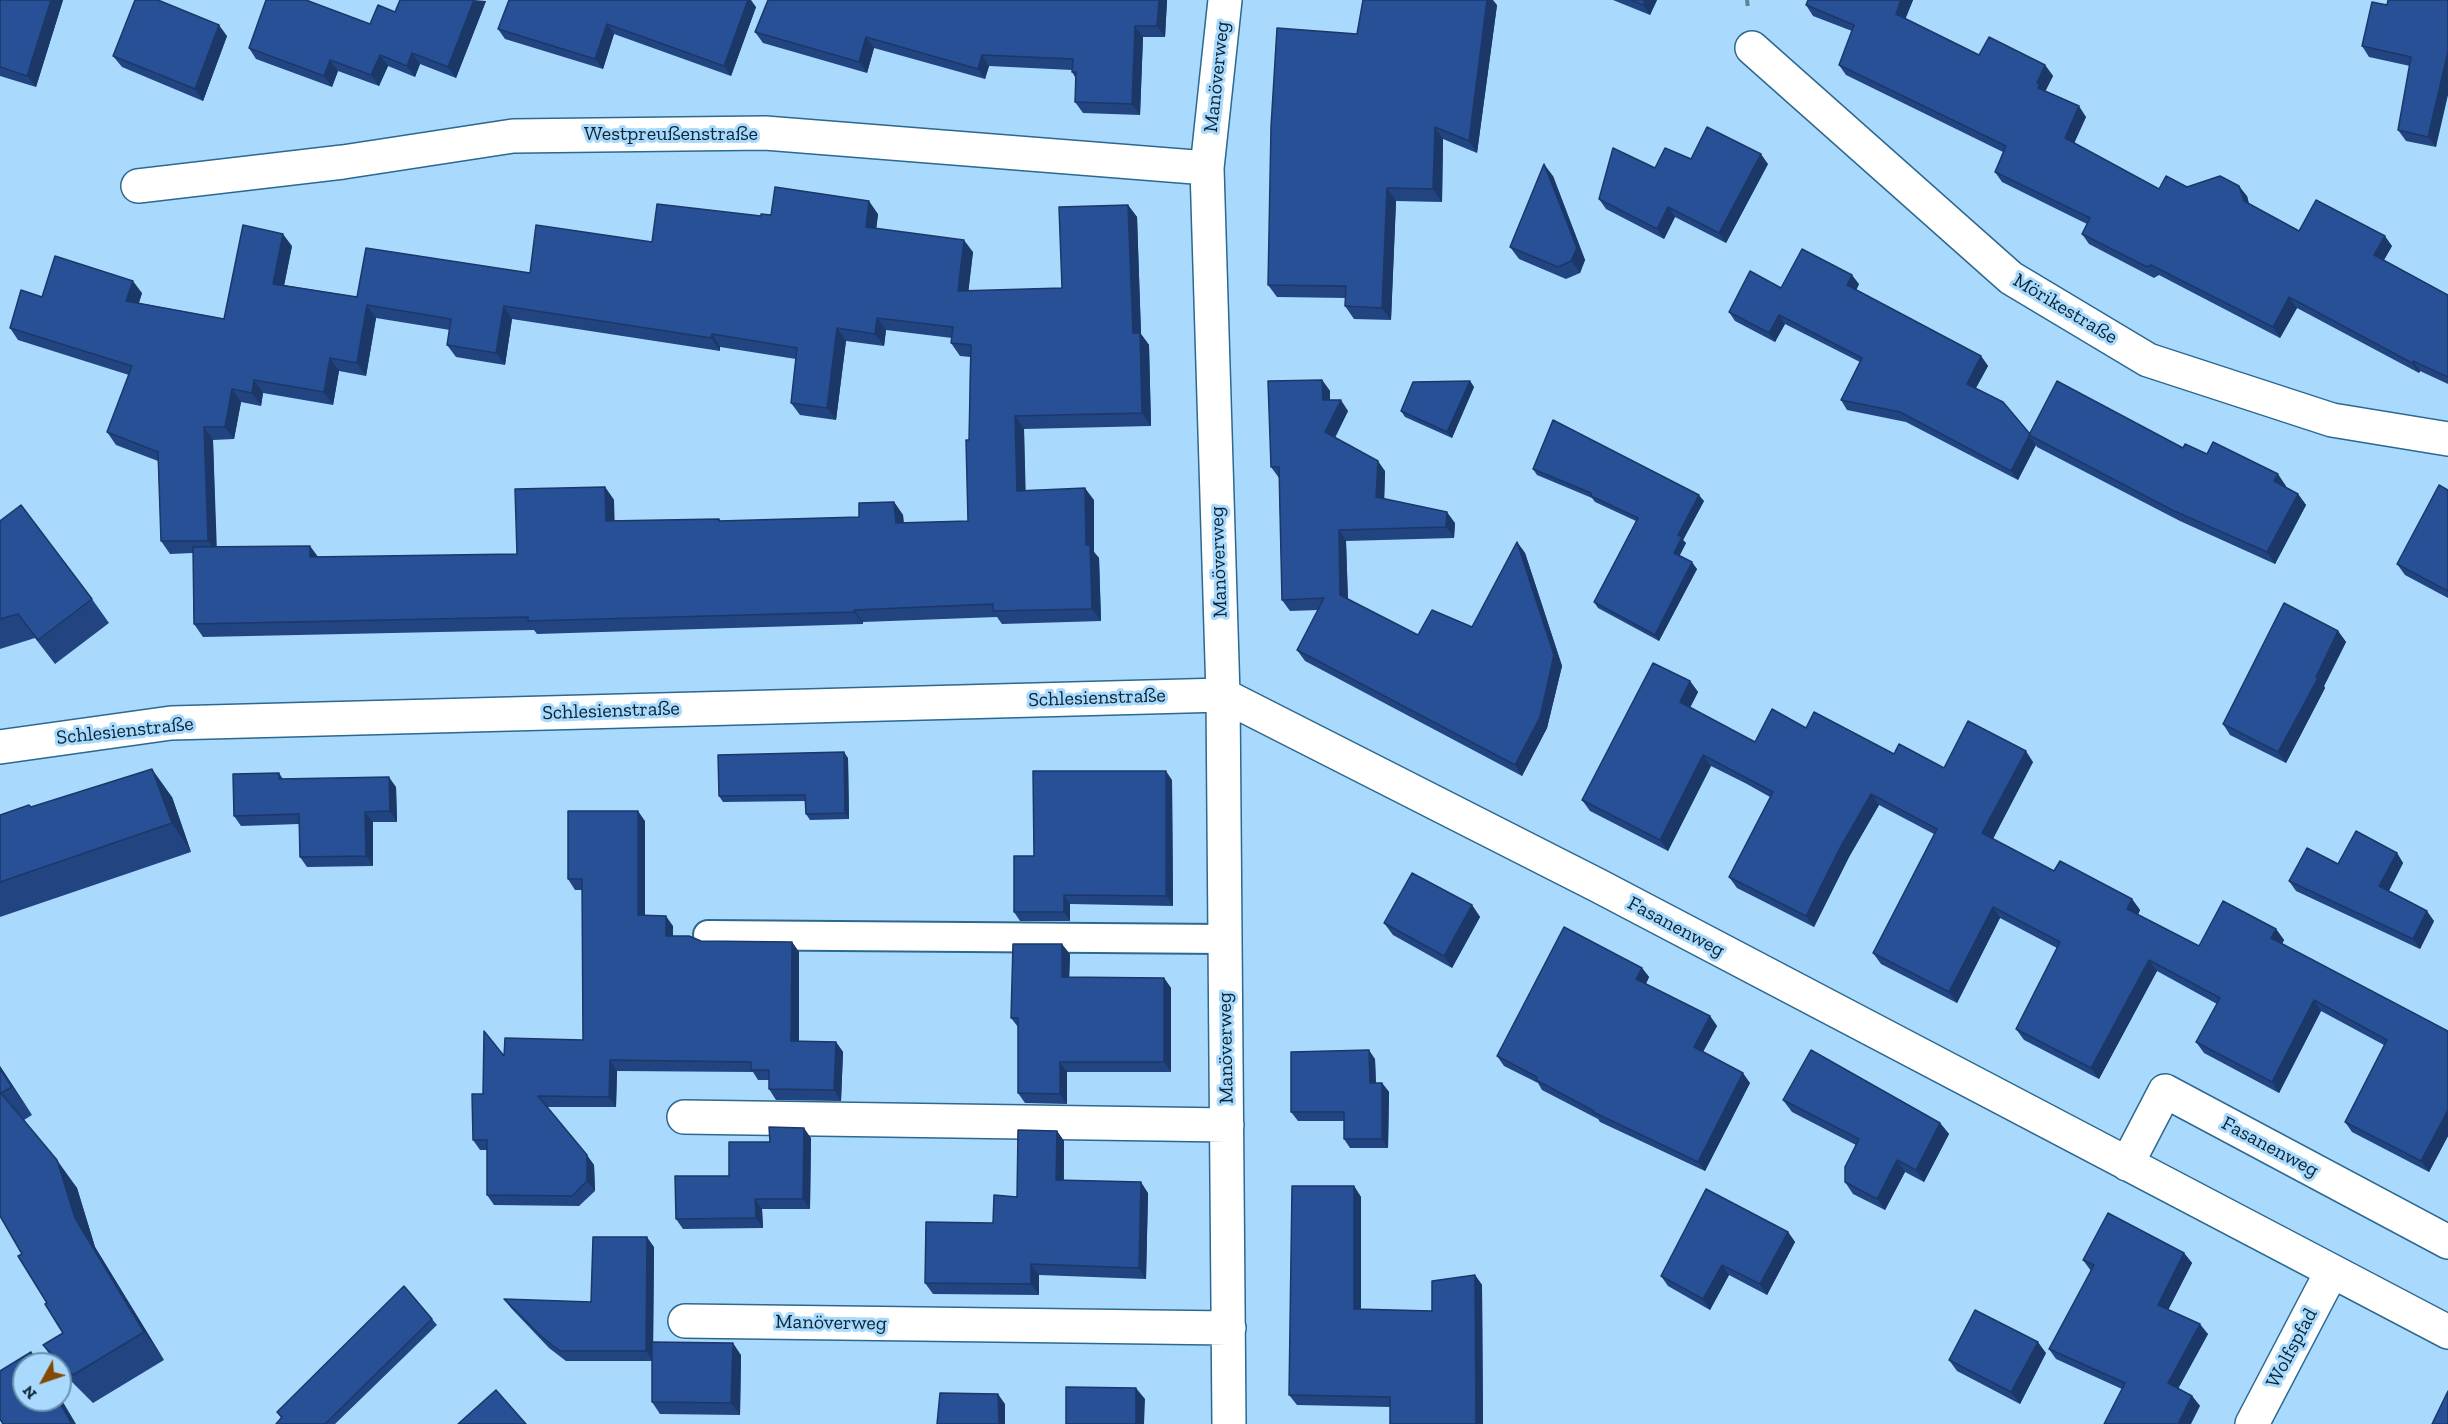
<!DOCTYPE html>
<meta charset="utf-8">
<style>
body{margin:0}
#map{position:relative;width:2448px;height:1424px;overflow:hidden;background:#a9dafd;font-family:"Zilla Slab",serif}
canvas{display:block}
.north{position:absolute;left:12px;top:1352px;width:60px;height:60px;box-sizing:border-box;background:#a9dafd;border:2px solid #6a92ad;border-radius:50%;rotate:230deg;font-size:16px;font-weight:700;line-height:24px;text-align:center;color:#0b2535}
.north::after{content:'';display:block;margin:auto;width:21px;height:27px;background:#854903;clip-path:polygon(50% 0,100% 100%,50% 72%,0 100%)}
</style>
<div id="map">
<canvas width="2448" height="1424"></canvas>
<div class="north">N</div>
</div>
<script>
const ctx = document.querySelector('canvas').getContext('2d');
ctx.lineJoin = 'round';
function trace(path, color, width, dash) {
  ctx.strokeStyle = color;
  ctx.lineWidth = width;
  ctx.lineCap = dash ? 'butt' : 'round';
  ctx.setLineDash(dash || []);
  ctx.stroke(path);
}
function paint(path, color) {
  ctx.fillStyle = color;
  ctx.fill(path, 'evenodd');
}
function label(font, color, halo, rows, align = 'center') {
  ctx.font = font + ' "Zilla Slab",serif';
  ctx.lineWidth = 6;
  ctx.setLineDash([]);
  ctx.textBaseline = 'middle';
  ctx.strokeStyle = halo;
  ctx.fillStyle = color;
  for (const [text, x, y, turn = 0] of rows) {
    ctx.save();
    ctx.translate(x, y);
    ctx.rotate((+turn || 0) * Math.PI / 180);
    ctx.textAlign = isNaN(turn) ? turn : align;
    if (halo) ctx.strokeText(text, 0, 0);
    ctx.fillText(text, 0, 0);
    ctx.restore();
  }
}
const lane = new Path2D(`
 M708,935l517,4`);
const street = new Path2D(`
 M1225,0l-18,168 16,527 6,729
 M1752,48l259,230 137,82 184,60 116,19
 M138,186l205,-24 170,-26 252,-3 442,35
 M0,747l171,-24 1052,-28 376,191 849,446
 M684,1117l543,8
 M2127,1164l38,-73 283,151
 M685,1321l544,7
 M2252,1424l80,-153`);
trace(lane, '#2c688f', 32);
trace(street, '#2c688f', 36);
trace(new Path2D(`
 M1747,0l1,8`), '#5c829b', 4, [6, 3]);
trace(lane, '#fff', 28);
trace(street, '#fff', 33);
paint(new Path2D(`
 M0,0h63l-27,87 -36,-11z
 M768,0h399l-2,37h-22l-3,78 -57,-2 -8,-11v-25l-3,-5v-2l-83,-4 -4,13 -111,-31 -7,25 -104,-30 -8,-11z
 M1613,0h44l-7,15z
 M1808,0h105l-8,19 74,36 66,10 8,11 -8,15 41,26 -12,26 85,46 28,-2 60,9 2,8 50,27 93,15 -8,14 64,35v89l-28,-13 -1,2 -122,-65 -17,30 -121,-63 -5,3 -65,-34 -7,-10 5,-10 -85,-42 -7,-10 8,-20 -157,-77 -7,-10 13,-34 -39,-15 -7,-11z
 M2448,0l-12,147 -30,-6 -8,-11 12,-64 -41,-9 -7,-11 25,-41z
 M486,1l-30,77 -36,-14 -5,13 -27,-11 -9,20 -41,-15 -6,16 -76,-28 -7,-11 121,-24 25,-12z
 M1497,5l-20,148 -34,-14 -1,63 -46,-1 -5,119 -37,-1 -9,-13 1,-8 -69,-1 -9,-12 89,-251z
 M756,7l-25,69 -117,-42 -11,35 -98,-30 -7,-10z
 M227,36l-24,65 -81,-34 -9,-11z
 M1691,159l77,5 -42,79 -51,-26 -11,22 -58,-30 -7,-10 56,-31z
 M1553,176l32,84 -5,13 -14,6 -47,-20 -9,-12z
 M1128,205l9,12 4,117 8,11 2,81 -127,3 1,61 69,10v52l5,6 2,63 -99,3 -5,-7 -134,5v2l-326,10 -3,-4 -331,7 -9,-13 -1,-71 -23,1 -9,-13 -3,-80 -42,-16 -9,-13 22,-57 -111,-35 -8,-12 32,-31 100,-4 -3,10 85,16 68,-73 -8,39 73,12 173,-24 122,-31 109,-26 10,-1 107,-1 -2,15 97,23 -5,39 94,-3zM376,318l74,12 -3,15 9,12 49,8 7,-46 208,32v-4l76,12 -5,44 9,12 36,5 10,-79 38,5 2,-16 66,8 -1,5 9,13 10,1 -2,164 -64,2 -1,-8 -9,-13 -35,15 -138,4 -2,-2 -105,2v-21l-9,-13 -88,67 -200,3 -101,-10 -3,-107 21,-1 7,-37 20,4 2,-13 70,12 6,-34 27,5z
 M1859,284l-3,6 125,66 7,10 -12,22 54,46 153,14 24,6 79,32 -1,1 13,7 8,11 -31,59 -95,-43 -143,-74 -1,-2 -18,35 -112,-58 -59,-12 -6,-10 19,-38 -75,-38 -10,18 -40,-21 -6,-9 52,-24z
 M1322,380l8,11v9l18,11 -13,27 50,33 -1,28 71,24 -1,15 -108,3 2,58 70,36 54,-8 45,-85 8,11 37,113 -15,62 -25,48 -217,-115 -8,-11 21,-40 -28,1 -8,-11 -3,-122 -8,-11z
 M1470,381l4,6 -22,51 -47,-21 -4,-6z
 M1533,469l171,32 -21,39 3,3 -7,13 18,13 -38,72 -61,-33 -4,-6 42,-81 -41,-19 -3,-4 -55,-23z
 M2448,490v108l-43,-23 -8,-11z
 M0,521l92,78 17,24 -54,41 -20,-26 -35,11z
 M2338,631l8,11 -22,44 1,2 -39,75 -56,-28 -7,-11z
 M1690,681l8,11 -8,16 65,34 51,-14 138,40 89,-6 -40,77 61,32 78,28 8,11 -2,5 61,31 77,-17 8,11 -2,4 166,87v105l-19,36 -77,-40 -7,-10 39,-77 -63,-34 -42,82 -75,-40 -8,-11 21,-38 -60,-33 -58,108 -75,-39 -8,-11 41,-81 -57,-30 -43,85 -76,-39 -8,-11 61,-119 -55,-29 -30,52 -35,70 -77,-39 -8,-11 41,-80 -23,-13 -36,-18 -43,85 -78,-40 -8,-11z
 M848,758l1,61 -39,1 -4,-6 -1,-13 -82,1 -4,-6z
 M279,773l4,6 113,8 1,35h-24v44l-66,1 -7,-10 -1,-33 -58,2 -7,-10z
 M1172,780l1,126 -103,-2v17h-50l-6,-9 20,-56z
 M172,797l19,55 -191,65v-102l31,-8z
 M645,821v94l28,11v10l28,5 91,1 7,10v89l37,1 7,10 -2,49 -65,-1 -7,-11v-9h-11l-5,-8 -136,-1 -1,36h-69l47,58 1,26 -16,15 -85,-1 -7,-10v-45h-7l-7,-10 10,-46 21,-38 79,-16 -1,-150h-7l-7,-11z
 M2397,853l6,10 -14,28 45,30 -14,28 -124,-58 -7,-10 49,-17z
 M1472,905l8,12 -28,51 -59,-33 -9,-12z
 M1070,954l-1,23 95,1 7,10v84h-104v32l-42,-1 -7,-10v-66l-7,-9z
 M1642,968l7,9 -3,7 64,32 7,10 -14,26 47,31 -45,88 -105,-49 -2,-3 -56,-29 -4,-7 -34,-17 -7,-10z
 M1375,1059l1,24h6l7,9 -1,56h-38l-6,-9v-18h-46l-7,-9z
 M0,1066l32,49 -8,5 53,68 18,59 69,113 -71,43 -30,-30 -3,-4v-5h-4l-13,-19 20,-12 -41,-79 -22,-38z
 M1783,1100l157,23 9,11 -25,48 -19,-10 -20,38 -32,-16 -8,-12 11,-37 -64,-33z
 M1057,1131l7,10v39l84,13 -2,86 -107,-4v20l-106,-1 -8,-11 68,-60 24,-26z
 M811,1138l-1,71h-48l1,19 -80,1 -7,-10 53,-43 41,-34z
 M1354,1186l7,11v112l71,2 43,-36 7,10 1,139h-93v-17l-93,-2 -8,-10z
 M1788,1232l7,10 -28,53 -38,-20 -19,35 -42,-24 -7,-10z
 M654,1247l-1,95 88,13 -1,60 -80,-1 -8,-12v-41h-86l-17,-13 -38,-40 -7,-9 87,3z
 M2184,1253l8,10 -24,47 40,24 -30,55 14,7 8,10 -78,-17 -66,-30 -7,-10 42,-78 -8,-11z
 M432,1319l5,6 -102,99h-59l5,-6 -4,-6z
 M2046,1353l-26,51 -63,-33 -8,-11z`), '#224581');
paint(new Path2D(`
 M51,0h12l-27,87 -9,-11z
 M474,0l12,1 -30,77 -8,-11z
 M748,0h3l5,7 -25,69 -7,-10z
 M1159,0h8l-2,37 -8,-11z
 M1487,0h6l4,5 -20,148 -8,-12z
 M1645,0h12l-7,15 -7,-10z
 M1901,0h12l-10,25 -7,-11z
 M607,24l7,10 -11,35 -8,-10z
 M219,25l8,11 -24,65 -8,-12z
 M1135,26l8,11 -3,78 -8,-11z
 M866,37l8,11 -7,25 -8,-11z
 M2448,52v43l-12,52 -8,-10z
 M412,53l8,11 -5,13 -8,-11z
 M380,55l8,11 -9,20 -8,-11z
 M982,55l7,11 -4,13 -7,-10z
 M330,60l8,11 -6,16 -8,-11z
 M2045,65l8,11 -8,16 -7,-4 -1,-5z
 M2079,106l7,11 -14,31 -7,-10z
 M1435,127l8,12 -1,63 -9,-13z
 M1761,154l7,10 -42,79 -7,-10z
 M1544,164l9,12 32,84 -5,13 -9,-12z
 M2239,186l8,10 4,16 -7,-11z
 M1387,188l9,13 -5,119 -9,-12z
 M869,201l9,13 -3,26 -9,-13z
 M1128,205l9,12 4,117 8,11 2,81 -9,-13 -9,-80z
 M1668,207l7,10 -11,22 -7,-10z
 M283,234l9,12 -10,50 -9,-12z
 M2385,236l7,10 -11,19 -7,-10z
 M964,240l9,12 -6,52 -9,-13z
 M1852,275l7,9 -5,11 -7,-10z
 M133,281l9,12 -7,21 -9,-13z
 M2289,297l8,11 -17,30 -7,-11z
 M367,305l9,13 -10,58 -9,-13z
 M504,306l8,13 -7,46 -9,-12z
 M1779,315l6,9 -10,18 -6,-9z
 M877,318l9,12 -2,16 -9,-12z
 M837,328l9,13 -10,79 -9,-12z
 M712,334l8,13v4l-9,-13z
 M1981,356l7,10 -15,27 -6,-9z
 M330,358l9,13 -6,34 -9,-13z
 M2413,361l7,10 -1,2 -7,-10z
 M254,380l9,13 -2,13 -9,-13z
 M1322,380l8,11v20l-7,-11z
 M1470,381l4,6 -22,51 -5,-6z
 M232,389l9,13 -7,37 -9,-12z
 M1341,400l7,11 -16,32 -7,-11z
 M1015,416l9,13 2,74 -9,-12z
 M204,427l9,13 4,113 -9,-12z
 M2029,436l7,9 -18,35 -7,-9z
 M1378,461l7,10 -1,37 -8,-11z
 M2278,474l8,12 -4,7 -8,-12z
 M605,487l9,13 1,34 -9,-13z
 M1085,488l9,12v52l5,6 2,63 -9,-12 -6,-64z
 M2298,494l8,11 -31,59 -8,-12z
 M1699,495l5,6 -21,39 3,3 -8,16 -4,-6 4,-18z
 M894,502l9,13 1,21 -8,-13z
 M1447,512l8,11 -1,15 -8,-11z
 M1339,530l7,11 2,65 -8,-11z
 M1517,542l8,11 37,113 -15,62 -25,48 -7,-11z
 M310,546l9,12 -9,-1z
 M1692,562l5,7 -38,72 -4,-6z
 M854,610l9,12v2l-9,-12z
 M2338,631l8,11 -22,44 1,2 -39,75 -8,-11z
 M1690,681l8,11 -11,21 -7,-11z
 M2026,751l7,11 -43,82 -8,-11z
 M844,752l4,6 1,61 -4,-6z
 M1703,755l8,11 -43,85 -8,-11z
 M152,769l20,28 19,55 -19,-29z
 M1166,771l6,9 1,126 -7,-10z
 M389,777l7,10 1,35 -7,-11z
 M1871,794l8,11 -30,52 -35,70 -8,-11 35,-70z
 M638,811l7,10v105l-7,-11z
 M365,812l8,10v44l-7,-10z
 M2397,853l6,10 -17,33 -7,-10z
 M1064,895l6,9v17l-6,-9z
 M2132,899l8,11 -5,10 -8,-11z
 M1472,905l8,12 -28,51 -8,-12z
 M1993,907l7,11 -43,85 -8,-11z
 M2427,911l7,10 -14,28 -7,-10z
 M666,916l7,10v20l-7,-10z
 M2276,929l8,11 -5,9 -8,-11z
 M792,942l7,10v99l-8,-10z
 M1062,944l8,10 -1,33 -7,-10z
 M2149,960l8,11 -58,108 -8,-11z
 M1642,968l7,9 -6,12 -7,-10z
 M1164,978l7,10v84l-7,-10z
 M2314,1000l7,11 -42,82 -7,-11z
 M1710,1016l7,10 -17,31 -6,-10z
 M836,1042l7,10 -2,49 -7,-11z
 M1369,1050l6,9 1,33 -6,-9z
 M610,1060l7,11 -1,36 -7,-10z
 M1060,1062l7,10v32l-7,-10z
 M0,1066l32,49 -32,-46z
 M1743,1073l7,10 -45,88 -7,-9z
 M1382,1083l7,9 -1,56 -6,-9z
 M2448,1110v26l-19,36 -8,-11z
 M1940,1123l9,11 -25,48 -8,-12z
 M804,1128l7,10 -1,71 -7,-10z
 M1057,1131l7,10 -1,50 -7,-11z
 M587,1155l7,10 1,26 -8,-10z
 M57,1160l20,28 18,59 69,113 -20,-28 -69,-114z
 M1897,1160l8,12 -20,38 -8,-11z
 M1141,1182l7,11 -2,86 -7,-11z
 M1354,1186l7,11v123l-7,-11z
 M755,1199l7,10 1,19 -7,-10z
 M1788,1232l7,10 -28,53 -7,-11z
 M647,1237l7,10 -1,114 -7,-10z
 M2184,1253l8,10 -27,53 -7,-11z
 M1031,1264l8,11v20l-8,-11z
 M1722,1265l7,10 -19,35 -7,-11z
 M1475,1275l7,10 1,139h-7z
 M2200,1324l8,10 -33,60 -7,-11z
 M2038,1342l8,11 -26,51 -9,-12z
 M733,1343l8,12 -1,60 -9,-12z
 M1136,1388l9,11 -1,25h-8z
 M998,1394l7,10v20h-6z
 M2192,1396l8,10 -9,18h-13z
 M60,1397l16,27h-4l-14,-24h2z`), '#1b3869');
const building = new Path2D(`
 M0,0h51l-24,76 -27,-9z
 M135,0h23l61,25 -24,64 -82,-33z
 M266,0h40l64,24 8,-19 17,7 5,-12h74l-26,67 -36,-14 -5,13 -27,-11 -9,20 -41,-15 -6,16 -75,-28z
 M509,0h239l-24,66 -117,-42 -12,35 -97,-30z
 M768,0h391l-2,26h-22l-3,78 -57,-2 1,-30h-4l1,-13 -91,-4 -4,14 -112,-32 -7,25 -104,-30z
 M1363,0h124l-18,141 -34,-14 -2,62 -46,-1 -5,120 -37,-2 1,-20 -78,-1 3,-158 6,-99 80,6z
 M1631,0h14l-2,5z
 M1808,0h93l-5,14 83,41 10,-18 56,28 -8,18 3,1 -2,4 41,18 -14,32 94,51 7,-13 21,11 33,-11 19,10 5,15 55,30 17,-31 69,36 -11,19 74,40v82l-35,-16 -1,2 -123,-66 -16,30 -122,-62 -4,2 -65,-33 8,-16 -95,-46 11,-26 -167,-81 15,-40 -48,-20z
 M2388,0h60v52l-20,85 -30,-7 13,-73 -49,-11 10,-44 15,3z
 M1707,127l54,27 -42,79 -51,-26 -11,22 -58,-30 14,-51 42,20 10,-20 26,11z
 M1544,164l33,84 -6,13 -13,6 -48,-20z
 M775,187l94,14 -3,26 98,13 -6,51 104,-3 -3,-81 69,-2 5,128h7l2,80 -127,3 2,75 68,-3 1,57h4l2,64 -99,2v-7l-139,6v2l-326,9v-4l-334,7 -1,-77 117,-1v11l207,-3 -2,-65 90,-2 1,34 113,-2v2l140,-4v-14l35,-1 2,21 72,-2 -2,-81h3l2,-95 -20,-2 2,-16 -76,-9 -2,16 -38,-6 -10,80 -36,-5 6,-55 -85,-14 -1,4 -207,-32 -8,47 -49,-8 4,-26 -84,-14 -10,58 -27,-5 -6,34 -70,-12 -2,13 -20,-4 -7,38h-21l4,114h-47l-3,-89 -51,-20 25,-66 -122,-38 11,-38 21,7 13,-41 78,25 -7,20 98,18 19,-94 40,9 -10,50 84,13 9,-49 164,25 6,-48 116,17 5,-38 104,12v-2l10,1z
 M1802,249l50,26 -5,10 134,71 -14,28 36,18 27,32 -19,37 -111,-59 -59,-12 21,-42 -83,-43 -10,18 -40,-21 21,-41 31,17z
 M1322,380l1,20h18l-16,32 53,29 -2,36 71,15 -1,15 -107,3 1,65 78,40 14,-25 40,17 45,-85 37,113 -14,62 -25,48 -218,-115 27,-52 -42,2 -3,-133h-8l-3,-86z
 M1470,381l-23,51 -46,-21 12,-29z
 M2057,381l126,67 2,-4 22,10 6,-12 65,32 -4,7 24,13 -31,58 -95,-42 -143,-75z
 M1553,420l146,75 -21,40 4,2 -8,16 18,9 -37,73 -61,-33 44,-84 -47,-22v-3l-58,-24z
 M2439,485l9,5v101l-51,-27z
 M21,505l71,94 -54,41 -20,-26 -18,5v-98z
 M2284,603l54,28 -22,46 2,1 -40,74 -55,-28z
 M1653,663l37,18 -10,21 75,40 17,-33 34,19 8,-16 80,42 5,-10 45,24 24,-47 58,30 -44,82 72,38 6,-10 72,38 -5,10 72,37 24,-45 53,28 -5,9 177,93v79l-27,51 -76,-39 42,-82 -73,-40 -42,82 -76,-40 24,-44 -71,-38 -58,108 -75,-39 44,-87 -67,-35 -44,85 -76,-39 64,-124 -66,-35 -30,52 -35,70 -77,-39 44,-85 -34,-18 -36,-19 -43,85 -78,-40z
 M844,752l1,61 -39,1 -1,-19 -86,1 -1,-41z
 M152,769l20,54 -172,59v-67l29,-10 2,2z
 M1033,771h133v125l-102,-1v17h-50v-56h20z
 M279,773v6l110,-2 1,34 -25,1 1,44 -66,1 -1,-43 -65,2 -1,-42z
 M568,811h70v104l28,1v20h23l12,5 91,1 -1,99 45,1 -2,48 -65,-1v-19h-18v-8l-141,-2 -1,37 -71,-1 49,59v26l-15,15 -85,-1v-55h-14l-1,-46h11l1,-63 20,25 1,-18 78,2 -1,-161h-14z
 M2356,831l41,22 -18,33 48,25 -14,28 -124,-58 18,-33 31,16z
 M1412,873l60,32 -28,51 -60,-33z
 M1564,927l78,41 -6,11 74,37 -16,31 49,26 -45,89 -105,-50 1,-1 -58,-31 1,-3 -40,-21z
 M1013,944h49v33l102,1v84h-104v32l-42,-1v-75h-7z
 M1369,1050l1,33h12v56h-38v-27h-53v-60z
 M1811,1050l129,73 -24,47 -19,-10 -20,39 -32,-17v-15l14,-28 -76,-39z
 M0,1069l12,18 -11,6 56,67 18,58 69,114 -71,43 -30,-30 20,-12 -18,-29 2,-1 -29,-47 4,-2 -22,-38z
 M769,1127l35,1 -1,71h-48l1,19 -80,1 -1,-43h54v-34h41z
 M1018,1130l39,1 -1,49 85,2 -2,86 -108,-4v20l-106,-1 1,-61 67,1 1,-28 23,2z
 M1292,1186h62v123l78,2v-30l43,-6 1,149h-86v-27l-101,-2z
 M1706,1189l82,43 -28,52 -38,-19 -19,34 -42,-23z
 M2108,1213l76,40 -26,52 42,19 -32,59 24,13 -14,28h-74l21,-41 -76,-34 45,-84 -11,-5z
 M593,1237h54l-1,114h-86l-17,-13 -39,-39 87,3z
 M404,1286l28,33 -107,105h-49l6,-7 -5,-5z
 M1975,1310l63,32 -27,50 -62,-32z
 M652,1342l81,1 -2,60 -79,-1z
 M31,1352l6,12h-13v36h34l14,24h-69l-3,-5v-48z
 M1066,1387l70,1v36h-70z
 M496,1390l30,34h-68z
 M2448,1391v33h-16z
 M940,1393l58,1 1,30h-62z`);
paint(building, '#275096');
trace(building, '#1b3869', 1.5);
label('20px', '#0b2535', '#a9dafd', [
 ["Manöverweg",1217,77,-84],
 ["Westpreußenstraße",671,134],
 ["Mörikestraße",2065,309,31],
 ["Manöverweg",1219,562,-92],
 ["Schlesienstraße",1097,698,-2],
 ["Schlesienstraße",611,711,-2],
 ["Schlesienstraße",125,731,-6],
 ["Fasanenweg",1676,927,28],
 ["Manöverweg",1226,1048,-91],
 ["Fasanenweg",2270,1147,28],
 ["Manöverweg",831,1323,1],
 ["Wolfspfad",2292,1348,-62]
]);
</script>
